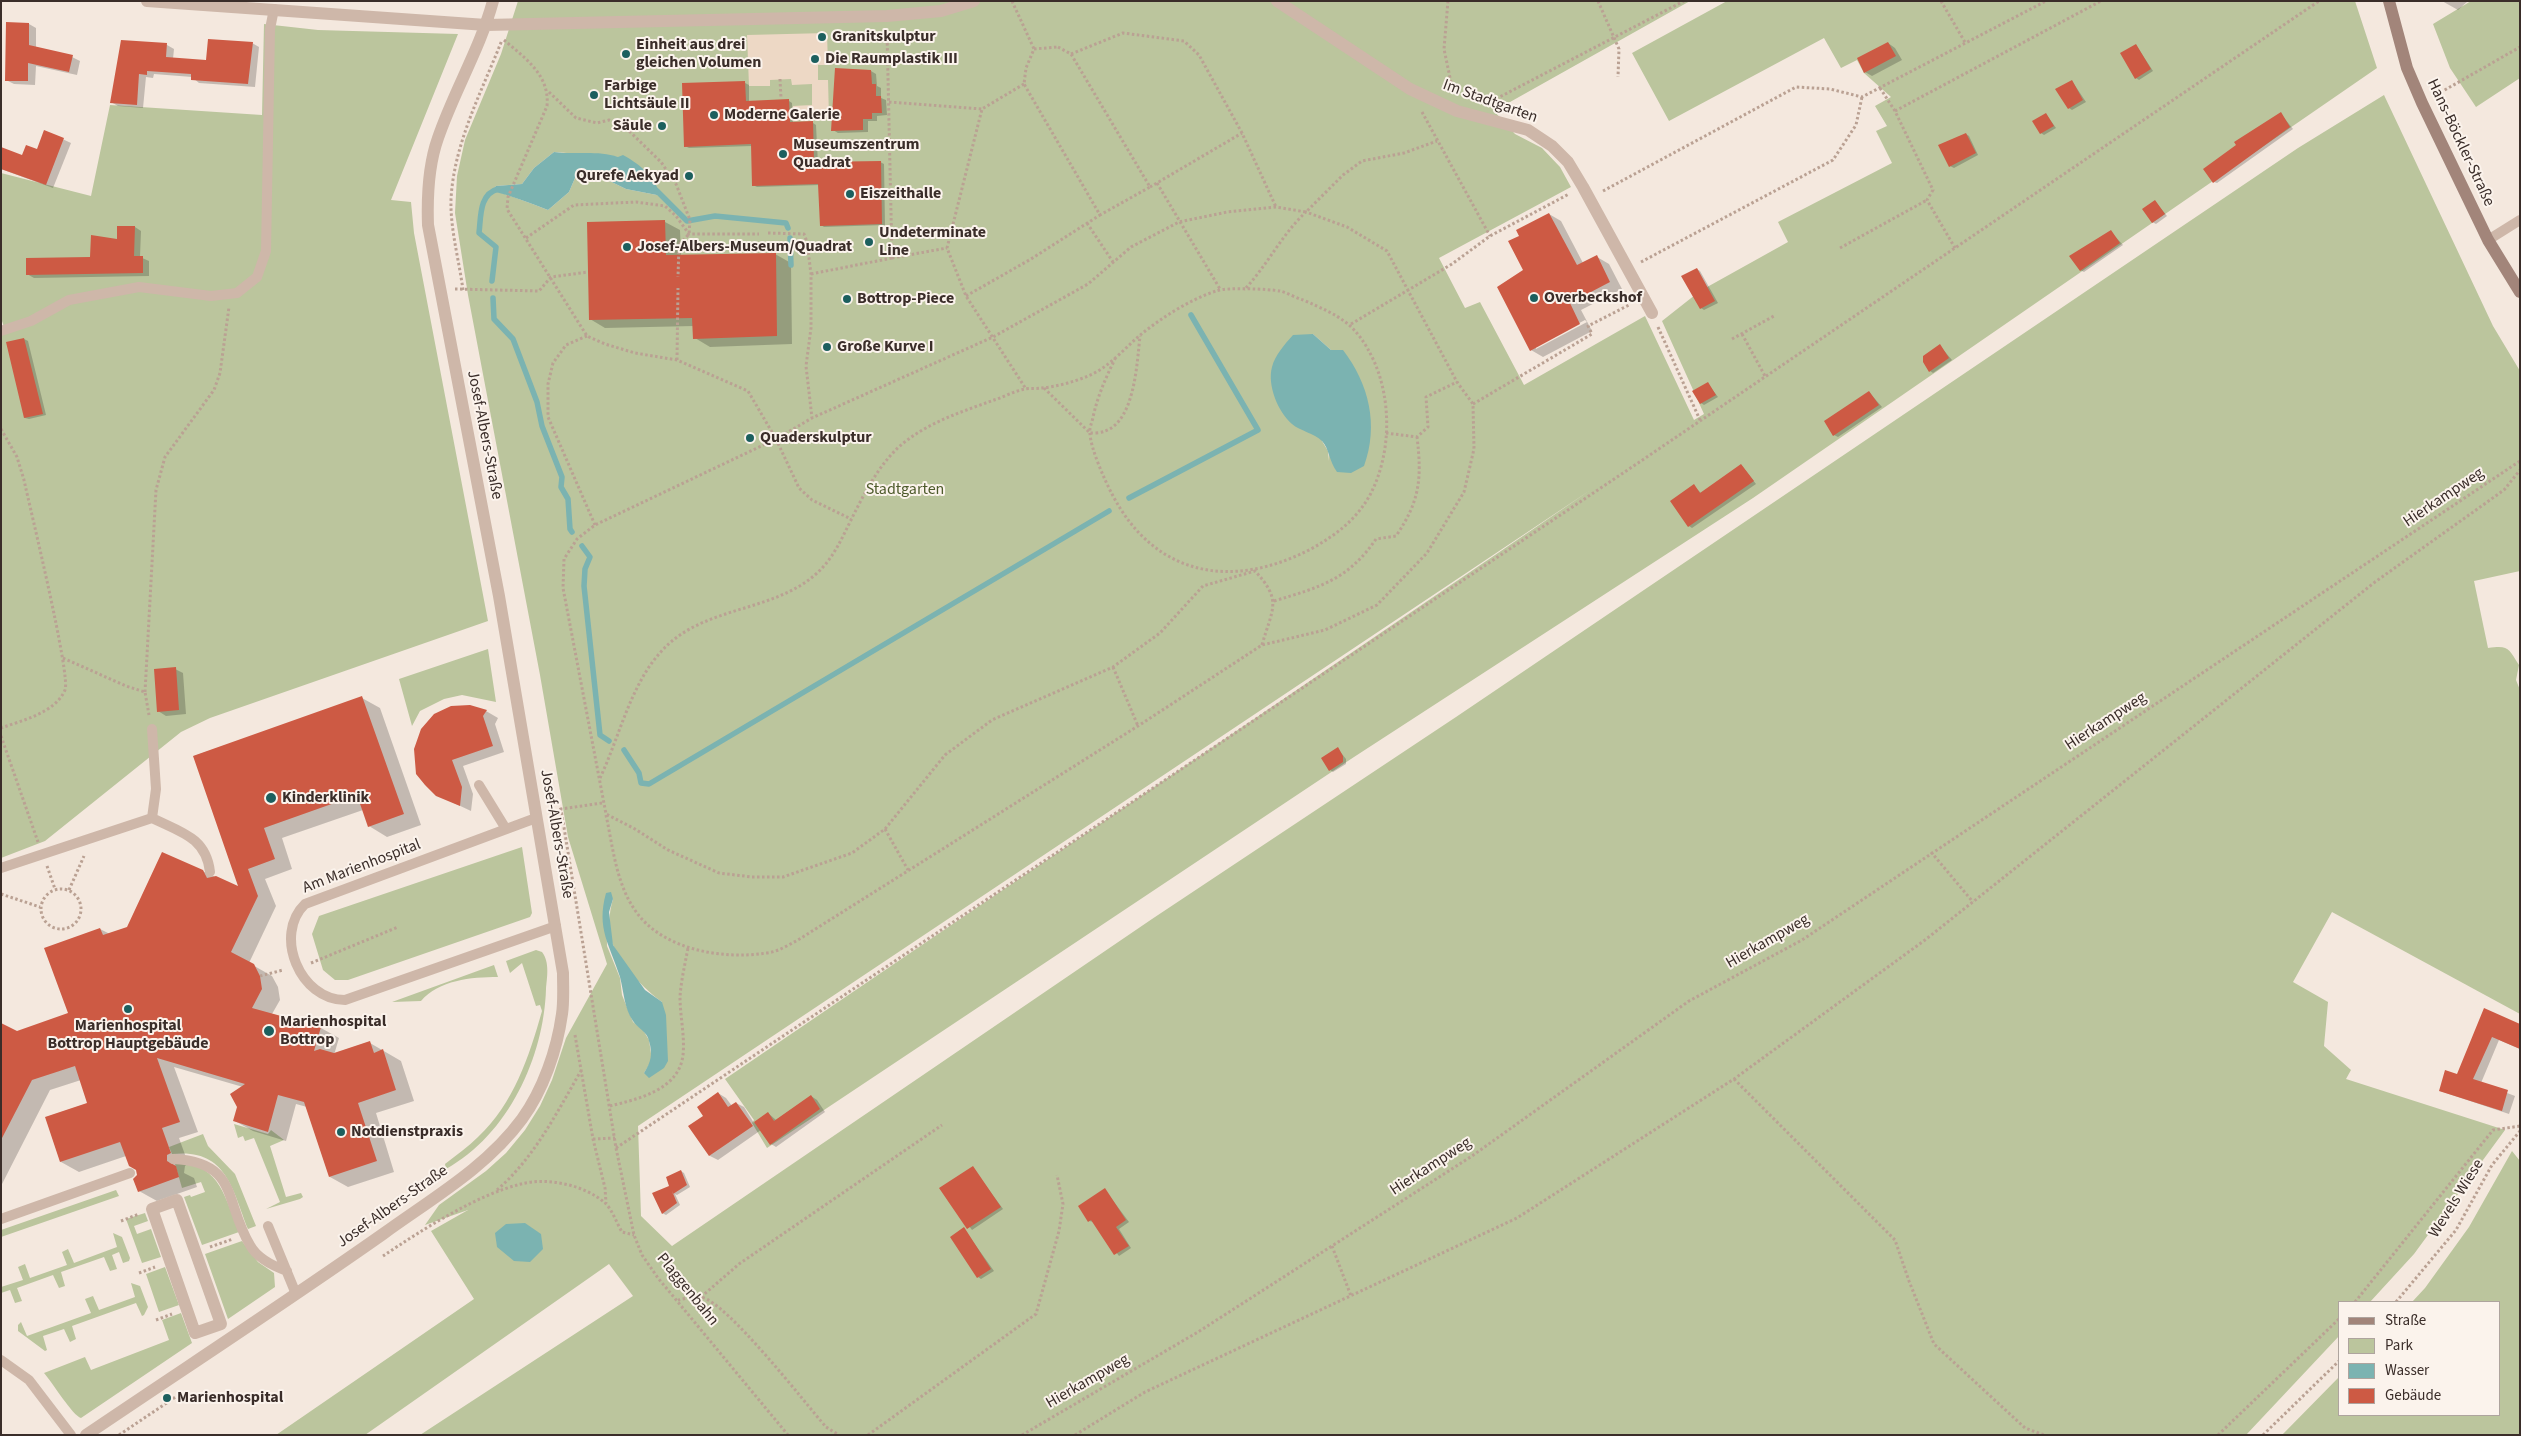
<!DOCTYPE html>
<meta charset="utf-8">
<style>
body{margin:0}
#map{position:relative;width:2521px;height:1436px;overflow:hidden;background:#f4e8de;font-family:"Source Sans 3",sans-serif}
canvas{display:block}
.frame{position:absolute;inset:0;border:2px solid #3a2d29;pointer-events:none}
.legend{position:absolute;left:2338px;top:1301px;width:162px;height:115px;box-sizing:border-box;background:#fbf3ec;border:1px solid #aea49e;margin:0;padding:6px 9px;list-style:none;font-size:15px;color:#3a2d29}
.legend li{display:flex;align-items:center;gap:10px;height:25px}
.legend b{width:25px;border:1px solid #aea49e}
</style>
<div id="map">
<canvas width="2521" height="1436"></canvas>
<div class="frame"></div>
<ul class="legend">
<li><b style="height:6px;background:#a2857a"></b>Straße</li>
<li><b style="height:14px;background:#bbc59d"></b>Park</li>
<li><b style="height:14px;background:#7bb3b1"></b>Wasser</li>
<li><b style="height:14px;background:#cd5a44"></b>Gebäude</li>
</ul>
</div>
<script>
const ctx = document.querySelector('canvas').getContext('2d');
ctx.lineJoin = 'round';
function paint(path, color) {
  ctx.fillStyle = color;
  ctx.fill(path, 'evenodd');
}
function trace(path, color, width, dash) {
  ctx.strokeStyle = color;
  ctx.lineWidth = width;
  ctx.lineCap = dash ? 'butt' : 'round';
  ctx.setLineDash(dash || []);
  ctx.stroke(path);
}
function label(font, color, halo, rows, align = 'center') {
  ctx.font = font + ' "Source Sans 3",sans-serif';
  ctx.lineWidth = 4;
  ctx.setLineDash([]);
  ctx.textBaseline = 'middle';
  ctx.strokeStyle = halo;
  ctx.fillStyle = color;
  for (const [text, x, y, turn = 0] of rows) {
    ctx.save();
    ctx.translate(x, y);
    ctx.rotate((+turn || 0) * Math.PI / 180);
    ctx.textAlign = isNaN(turn) ? turn : align;
    if (halo) ctx.strokeText(text, 0, 0);
    ctx.fillText(text, 0, 0);
    ctx.restore();
  }
}
paint(new Path2D(`
 M518,1h1172l-196,110 21,23 27,14 18,19 11,20 -132,71 26,50 15,-6 44,83 121,-69 49,104 10,-6 -42,-93 38,-30 88,-49 -10,-20 114,-59 -16,-32 11,-5 -12,-20 16,-9 -27,-24 -7,-13 -16,8 -17,-30 -155,83 -37,-68 95,-52h628l22,67 -624,430 -399,259 -587,391 -15,-25 2,-3 -29,-41 867,-590 -954,637 3,90 31,30 480,-327 304,-202 842,-569 86,-53 109,231 27,45v200l-46,10 14,67c21,-3 20,0 31,17l-3,15 4,10v324l-188,-102 -39,70 35,20 -4,44 27,24 -5,9 159,51 -91,124 -44,48h-30v33l-94,100h-1826l213,-139 -24,-32 -244,171h-89l198,-136 -43,-68 37,-21 -43,15 14,-20 47,-34 20,-18 19,-23 15,-24 12,-26 14,-42 41,-74 -39,-127 -28,-162 -72,-380 -13,-82 2,-37 8,-36 36,-86zM554,152l64,5 44,39 -36,-7 -37,-18h-11l-9,21 -21,18c-18,-7 -36,-14 -55,-20l3,-4 26,-2 12,-16zM1313,334l18,16 -2,111 -1,-10 -6,-10zM606,893l7,6c-4,13 -6,33 0,46 9,21 31,44 49,57l-7,72 -11,-1 8,-13 -3,-20 -6,-10 -10,-8 -11,-27 -2,-17 -13,-32z
 M2471,1h49v77l-44,29 -26,-39 -17,-44z
 M264,24l54,6 140,4 -67,166 20,2 3,31 74,388 -278,97 -29,14 -136,109 -44,17v-522l3,-9 -3,-9v-145l90,23 19,-91 152,10z
 M488,649l8,53 -34,-7 -18,4 -24,12 -8,15 -13,-47z
 M522,847l10,66 -2,4 -182,63h-13l-12,-10 -11,-36 7,-18z
 M536,950l6,2c8,10 5,26 4,37 -2,68 -38,146 -100,180l-1,-5c11,-9 23,-17 33,-27 36,-34 51,-80 64,-126l-2,-6 -4,1 -14,-43 -12,10 -4,-12z
 M494,965l4,12c-27,0 -59,3 -77,24l-29,1z
 M234,1124l34,10 3,-4 13,10 -14,6 16,51 15,-4 2,4 -3,2 -34,10 14,-7 -26,-64 -9,3 -2,-5 -5,2z
 M432,1127h30l-18,10 -9,-5z
 M203,1134l5,12 27,28 21,52 -8,3c-16,-41 -22,-81 -76,-75l-3,-7z
 M2512,1151l8,10v274h-238l58,-59v39h160v-113h-88l13,-14 44,-61z
 M175,1164c45,-3 50,35 64,68l-37,13 -18,-48 6,-2 1,2 14,-5 -4,-10 -19,6z
 M116,1190l3,6 -118,41v-7z
 M145,1213l3,8 -14,5 3,8 14,-5 10,28 -19,6 -16,-44z
 M113,1233l9,4 8,21 -1,3 -6,2 -4,-11 -7,3 5,14 -7,2 -6,-14 -43,15 4,14 -6,2 -6,-13 -36,13 5,13 -7,2 -5,-13 -9,3v-6l22,-7 -5,-13 7,-3 5,14 37,-13 -5,-13 6,-3 6,14 43,-16z
 M242,1241l16,21 16,11 1,14 -47,32 -23,-65z
 M165,1267l14,38 -20,7 -13,-38z
 M131,1283l9,3 8,21 -4,8 -2,1 -6,-13 -64,23 4,13 -6,3 -6,-13 -21,7 4,14 -2,1 -27,-20v-6l3,-3 6,14 64,-23 -6,-14 8,-3 6,14 36,-13z
 M181,1313l11,30 -111,75c-8,-2 -29,-36 -37,-45l41,-16 6,13 78,-30 -7,-20z`), '#bbc59d');
paint(new Path2D(`
 M827,33l1,32h-10v15h10l1,37 -36,1v-12l19,-1v-21l-20,1 -1,-6 -21,1v6h-21l-2,-51z`), '#edd8c5');
paint(new Path2D(`
 M554,152c21,3 44,-2 64,5l5,-2c20,11 29,21 39,41l-36,-7 -37,-18h-11l-9,21 -21,18c-18,-7 -36,-14 -56,-19l4,-5 26,-2 12,-16z
 M1313,334l18,16h12c26,34 36,75 21,116l-13,7 -14,-1c-8,-11 -8,-24 -15,-31 -8,-8 -22,-10 -30,-17 -14,-12 -25,-39 -20,-57 3,-12 13,-23 21,-32z
 M611,892l2,7 -4,13 4,33 32,45 17,12 4,13 2,46 -4,7 -15,10 -5,-5c7,-11 9,-19 5,-32 -2,-10 -11,-12 -16,-20 -9,-13 -9,-29 -13,-44 -10,-32 -24,-48 -14,-84z
 M525,1223l16,11 2,15 -13,13 -16,-1 -17,-14 -2,-14 11,-9z`), '#7bb3b1');
paint(new Path2D(`
 M2442,1h26l-10,9z
 M29,24l7,4v20l36,9 8,4 -3,14 -41,-9 -1,19 -21,-1 -8,-4z
 M122,41l45,4 7,4 -1,10 35,2 44,-18 7,4 -4,40 -56,-4 -7,-6 -38,-3 -1,4 -7,-1 -3,31 -25,-2 -7,-4z
 M1888,43l7,5 7,12 -30,16 -7,-4z
 M2136,45l17,26 -14,9 -3,-2z
 M871,71l5,3 1,12 4,2v10l5,2 1,15 -10,1v5h-9v11l-30,1 -5,-3z
 M2072,81l14,21 -14,8 -3,-2z
 M745,83l4,2v17l40,-1 3,2 1,20h20l3,2 2,39 62,-2 4,2 1,61 -61,2 -3,-2 -1,-40 -63,2 -4,-2 -1,-39 -63,2 -4,-2 -2,-62z
 M2046,114l10,14 -12,7 -3,-2z
 M2281,114l12,15 -76,54 -3,-1z
 M45,131l26,12 -18,45 -52,-19v-19l21,7 16,-7z
 M1966,134l3,2 9,19 -24,13 -4,-2z
 M2155,201l12,15 -11,8 -4,-2z
 M1549,214l12,7 22,42 14,-6 12,7 13,25 -41,21 11,21 -49,26 -12,-7 -10,-113zM1585,320l2,2 -51,27v-3z
 M665,222l15,8 1,26 94,-2 16,9 1,81 -82,3 -15,-9 -1,-12 -89,2 -15,-9z
 M135,227l6,4 -1,26 9,4v15l-115,2 -7,-4 64,-16z
 M2111,232l12,13 -39,27 -4,-2z
 M1697,269l3,2 18,32 -14,7 -3,-2z
 M24,339l4,2 18,74 -17,4 -4,-1 -18,-75z
 M1940,346l12,14 -19,13 -3,-2z
 M1708,384l10,13 -14,8 -3,-2z
 M1869,392l13,15 -44,30 -4,-2 -9,-14z
 M1742,466l14,18 -64,44 -3,-2 5,-40 7,7z
 M175,669l8,4 3,41 -20,2 -8,-5z
 M362,698l18,10 41,117 -34,12 -18,-11 -6,-16 -81,28 10,31 -27,10 11,27 -27,57 23,13 6,11 2,13 -8,14 49,14 18,10 -5,17 36,-12 31,18 13,40 -38,12 18,59 -46,15 -18,-10 -23,-70 -11,-3 -10,37 -33,-10 -18,-10 8,-34 -69,-20 24,65 -19,6 9,25 -3,3 -1,7 10,5 3,9 -40,14 -18,-10 -2,-21 -11,-14 -47,16 -18,-10 27,-58 -7,-24 -31,10 -49,96v-162l16,8 53,-19 30,-84 10,5 18,-6 74,-57 38,17 -46,-132z
 M486,711l12,7 -3,6 9,28 -41,14 10,28 -2,17 -34,-16 -2,-80z
 M1338,749l8,10v5l-13,8 -3,-2z
 M2485,1010l35,16v23l-21,-9 -18,43 34,13 -6,18 -69,-23 17,-15z
 M718,1093l8,5 6,8 4,-3 8,4 10,16 14,-10 8,7 35,-24 6,4 8,12 -49,35 -5,-3 -10,-14 -43,30 -8,-4 -20,-30 15,-10z
 M973,1168l30,41 -31,21 -31,-41z
 M681,1171l3,2 6,14 -13,8 -2,-1 5,11 -14,10 -4,-2 9,-27z
 M1105,1190l24,32 -10,7 12,19 -12,8 -25,-34 -5,-1z
 M964,1229l30,42 -13,8 -3,-2z`), '#0003');
trace(new Path2D(`
 M657,191l30,30 28,-5 71,7 2,5
 M790,238l1,27
 M492,281l4,-34 -17,-14c2,-16 0,-39 19,-44
 M493,298l1,21 19,20 24,63 5,24 20,51 -1,10 7,12 2,30 2,3
 M1129,498l129,-68 -67,-115
 M582,546l8,11 -5,12 -1,17 16,149 9,6
 M624,750l15,23 2,10 8,1 460,-273`), '#7bb3b1', 5.5);
paint(new Path2D(`
 M6,22l23,1v22l44,10 -4,17 -41,-9v18h-23z
 M208,39l45,3 -5,42 -57,-4v-6l-44,-3v4l-8,-1 -2,31 -27,-2 11,-63 46,3 -1,14 40,3z
 M1888,42l8,14 -32,17 -7,-15z
 M2136,44l15,25 -16,10 -15,-26z
 M835,68l36,2 1,14h4v12h5l1,17h-10v6h-9v11l-32,1z
 M2072,80l11,20 -15,9 -13,-20z
 M745,81l1,20 43,-2 1,23 23,-1 1,41 67,-1 1,63 -62,2 -2,-42 -66,2 -1,-42 -67,3 -2,-64z
 M2281,112l9,15 -77,56 -10,-14 33,-24 -2,-3z
 M2046,113l8,13 -14,8 -8,-13z
 M44,130l20,8 -18,47 -45,-16v-22l21,8 4,-10 11,4z
 M1966,133l10,20 -27,14 -11,-22z
 M2155,200l10,14 -13,9 -10,-14z
 M1549,213l28,52 20,-10 13,27 -40,21 10,21 -50,27 -33,-64 26,-17 -15,-29 11,-5 -3,-6z
 M665,220l1,35 110,-2 1,83 -84,3 -1,-21 -103,2 -2,-98z
 M117,226h18l-1,30h9v17l-117,2v-17l64,-1 1,-22 26,4z
 M2111,230l9,13 -40,28 -11,-15z
 M1697,268l18,33 -15,8 -19,-33z
 M24,338l19,76 -19,4 -18,-76z
 M1940,344l9,14 -20,14 -6,-10v-6z
 M1708,382l8,13 -16,9 -8,-13z
 M1869,391l10,14 -46,31 -9,-15z
 M1741,464l13,17 -66,46 -18,-26 24,-17 6,9z
 M176,667l3,43 -22,2 -3,-43z
 M362,696l42,118 -36,13 -11,-32 -93,33 11,31 -27,10 10,27 -27,56 23,12 6,12 2,13 -10,19 69,19 -7,24 6,-2 14,4 36,-12 4,12 9,-4 13,41 -38,13 19,58 -48,16 -25,-75 -26,-7 -10,37 -35,-11 4,-14 -7,-13 15,-10 -88,-26 23,64 -18,6 9,25 -4,2v6l9,5 3,11 -41,15 -5,-13 4,-4 -1,-5 -7,-4 -9,-24 -60,20 -15,-45 42,-14 -12,-37 -43,14 -31,60v-117l16,8 51,-18 -24,-65 56,-20 3,7 24,-8 35,-75 41,18 4,8 9,-2 22,10 -45,-130z
 M470,705l17,5 -4,6 10,30 -41,14 10,27 -2,19 -24,-10 -11,-11 -9,-11 -2,-25 7,-20 13,-15 17,-8z
 M1338,747l5,9v6l-14,9 -8,-13z
 M2484,1008l36,16v25l-28,-12 -19,42 35,11 -6,21 -63,-20 6,-21 12,4z
 M718,1092l10,15 8,-5 17,24 -44,30 -21,-30 15,-10 -6,-9z
 M811,1095l9,14 -50,36 -16,-23 14,-10 6,9z
 M973,1166l28,41 -34,22 -28,-41z
 M681,1170l6,15 -14,9 -1,-3 5,12 -15,11 -10,-21 17,-7 -3,-9z
 M1105,1188l21,32 -10,7 13,19 -15,9 -23,-35 -3,2 -10,-16z
 M964,1227l27,42 -14,9 -27,-41z`), '#cd5a44');
trace(new Path2D(`
 M1012,1l22,48
 M1448,1l-4,48 9,43
 M1598,1l21,48 -1,28
 M1941,1l25,43
 M504,40c21,18 46,35 43,66l-39,91 -1,12 80,127 18,8 30,9 42,7 71,31 28,48 23,49 13,12 39,19
 M1058,47l13,7 79,133 -50,28 -76,-131 2,-16 8,-19z
 M1071,54l52,-21 61,8 15,14 43,78 34,74
 M780,79l1,20
 M1024,84l-42,25 -35,139 19,48 60,93
 M1880,88l15,23 38,79 -6,10 28,48
 M549,92l27,26 21,5 12,-3 15,6 37,36 15,22 14,36 -1,14 -10,11 -1,32
 M2436,95l84,-48
 M889,102l93,7
 M1489,105l1,-3 194,-101
 M1895,111l206,-110
 M1422,112l68,124
 M1157,183l63,106
 M1150,187l92,-54
 M1603,191l193,-104 34,2 32,8 184,-96
 M1087,223l26,39
 M768,233l36,1 3,8 4,32v54l-5,38 6,52
 M526,238l48,-33 62,-3 29,4 11,10 13,18h70
 M1840,248l87,-48
 M892,258l55,-10
 M1641,262l192,-102 23,-35 6,-28
 M811,274l81,-16 -5,-226
 M455,289l84,2 12,-14 37,-5
 M463,290c-4,-30 -13,-62 -12,-91 3,-56 31,-108 51,-159
 M966,296l65,-37 69,-44
 M1351,324l101,-60 38,-28 79,-42
 M1658,327l42,93
 M1742,334l23,42
 M587,336l-21,9 -13,18 -5,21v33l47,108
 M1732,339l42,-23
 M677,360l1,-72
 M1044,388l46,45c4,0 11,0 15,-2 30,-10 32,-69 35,-95
 M1473,404l119,-70 -4,-8 41,-21
 M1,429l16,28 7,23c6,28 47,196 41,210 -10,23 -42,30 -64,38
 M1386,433l31,4 11,-10 -2,-30 31,-15
 M1274,601c46,-14 74,-21 102,-62l20,-3c24,-35 26,-58 21,-99
 M1262,645c10,-36 21,-44 -7,-74l-52,15 -43,47 -47,34 -121,53 -47,35 -60,74 -33,24 -69,24h-31l-33,-4 -51,-23 -33,-21 -29,-15 -43,-226 1,-29 13,-20 18,-14 181,-86 36,-21 181,-81 95,-53 43,-37 48,-25 48,-10 49,-5 30,5 37,-37 19,-14 42,-8 33,-12
 M63,658l63,28 19,6 4,23
 M1113,667l25,59
 M145,692l11,-202 9,-33 49,-67 6,-17 9,-66
 M1,736l37,106
 M600,778c19,-40 30,-91 59,-124 41,-49 112,-40 157,-80 17,-15 25,-34 35,-54 14,-28 30,-60 55,-79 26,-20 58,-30 88,-41 10,-3 20,-9 31,-11 4,-1 12,0 16,-1 14,-1 33,-6 47,-12 20,-8 35,-26 51,-40 22,-18 50,-36 77,-45 11,-4 52,-2 64,0 8,2 16,7 23,9 37,16 53,23 71,61 18,41 17,94 -4,134 -14,25 -34,40 -59,54 -79,41 -156,28 -199,-55 -7,-13 -22,-47 -22,-61 -1,-5 2,-10 3,-16 5,-22 13,-40 23,-60
 M602,803l-41,6 55,339 18,87 8,20 16,23 130,157
 M550,813l11,-4
 M606,815c7,32 10,70 31,98 27,37 87,47 129,40 12,-1 22,-8 32,-13l340,-214 124,-81 63,-15 52,-25 50,-52 37,-61 10,-43 -1,-45 -16,-22 -70,-131 -40,-24 -41,-15c-24,22 -39,54 -62,78
 M885,829l23,41
 M1931,852l42,50
 M47,866l8,23
 M41 909a20 20 0 1 1 40 0a20 20 0 1 1-40 0Z
 M69,890l15,-34
 M1,894l39,13
 M311,963l87,-36
 M260,976l23,-6
 M575,1035l18,104 12,49 1,15
 M1734,1079l161,161 14,41 25,63 91,84 19,7
 M610,1106c28,-7 69,-16 73,-51 2,-19 -3,-39 -3,-58 1,-16 5,-33 8,-49
 M593,1139l22,-1
 M616,1148l1025,-687 678,-460
 M497,1190c38,-33 60,-78 85,-121
 M121,1221l18,-7
 M1332,1246l19,50
 M210,1247l23,-8
 M383,1256c39,-26 93,-61 138,-72 26,-7 64,1 84,19 7,6 12,21 17,29l12,3
 M139,1273l16,-6
 M701,1297l38,-33 203,-139
 M678,1300c7,-1 17,-5 23,-3 26,5 104,106 125,130l13,8
 M2355,1302l138,-172 27,-4
 M2396,1302l60,-72 36,-65 28,-34
 M156,1320l16,-6
 M119,1435l58,-39
 M868,1435l168,-121 23,-83 4,-27 -6,-29
 M1022,1435l176,-103 274,-176 217,-155 113,-61 718,-479
 M1075,1435l70,-43 372,-174 217,-139 191,-139 450,-358 129,-92 16,-20
 M2218,1435l122,-117
 M2263,1435l77,-75`), '#baa193', 3, [2.5, 2.5]);
trace(new Path2D(`
 M2488,240l32,-20
 M1,331l30,-10 38,-21 70,-13 72,9 26,-3 20,-16 9,-26 4,-222 4,-20
 M152,729l4,60 -4,29
 M479,785l27,44
 M536,818l-231,86c-32,31 -5,96 40,96l211,-74
 M1,868l151,-50c28,14 54,19 58,54
 M173,1159c66,3 51,43 77,86 7,13 23,21 37,26
 M1,1219l129,-46
 M268,1226l28,68
 M1,1360l28,20 42,55`), '#ceb7a9', 10);
trace(new Path2D(`
 M177,1200l44,124 -26,9 -43,-124z`), '#ceb7a9', 12);
trace(new Path2D(`
 M147,1l339,24 401,-9 54,-5 33,-10
 M1277,1l133,88 47,22 71,19 24,16 16,16 15,25 69,126
 M86,1435c99,-67 199,-132 297,-201 48,-35 103,-66 139,-115 21,-29 35,-69 40,-105 2,-13 1,-28 1,-41l-64,-377 -71,-371c-1,-29 0,-59 10,-87 16,-47 42,-89 55,-137`), '#ceb7a9', 12);
trace(new Path2D(`
 M2389,1l18,67 15,35 66,137 32,52`), '#a2857a', 12);
for (const [x, y, r, color] of [
 [822,37,5,"#1c5f5e"],
 [626,54,5,"#1c5f5e"],
 [815,59,5,"#1c5f5e"],
 [594,95,5,"#1c5f5e"],
 [714,115,5,"#1c5f5e"],
 [662,126,5,"#1c5f5e"],
 [783,154,5,"#1c5f5e"],
 [689,176,5,"#1c5f5e"],
 [850,194,5,"#1c5f5e"],
 [869,242,5,"#1c5f5e"],
 [627,247,5,"#1c5f5e"],
 [1534,298,5,"#1c5f5e"],
 [847,299,5,"#1c5f5e"],
 [827,347,5,"#1c5f5e"],
 [750,438,5,"#1c5f5e"],
 [271,798,6,"#1c5f5e"],
 [128,1009,5,"#1c5f5e"],
 [269,1031,6,"#1c5f5e"],
 [341,1132,5,"#1c5f5e"],
 [167,1398,5,"#1c5f5e"]
]) {
  const dot = new Path2D();
  dot.arc(x, y, r, 0, 2 * Math.PI);
  ctx.fillStyle = color;
  ctx.fill(dot);
  trace(dot, '#fbf3ec', 2);
}
label('bold 16px', '#3a2d29', '#fbf3ec', [
 ["Granitskulptur",832,37],
 ["Einheit aus drei",636,45],
 ["gleichen Volumen",636,63],
 ["Die Raumplastik III",825,59],
 ["Farbige",604,86],
 ["Lichtsäule II",604,104],
 ["Moderne Galerie",724,115],
 ["Säule",652,126,"right"],
 ["Museumszentrum",793,145],
 ["Quadrat",793,163],
 ["Qurefe Aekyad",679,176,"right"],
 ["Eiszeithalle",860,194],
 ["Undeterminate",879,233],
 ["Line",879,251],
 ["Josef-Albers-Museum/Quadrat",637,247],
 ["Overbeckshof",1544,298],
 ["Bottrop-Piece",857,299],
 ["Große Kurve I",837,347],
 ["Quaderskulptur",760,438],
 ["Kinderklinik",282,798],
 ["Marienhospital",280,1022],
 ["Bottrop",280,1040],
 ["Marienhospital",128,1026,"center"],
 ["Bottrop Hauptgebäude",128,1044,"center"],
 ["Notdienstpraxis",351,1132],
 ["Marienhospital",177,1398]
], 'left');
label('16px', '#3a2d29', '#fbf3ec', [
 ["Im Stadtgarten",1490,102,20],
 ["Hans-Böckler-Straße",2460,143,65],
 ["Josef-Albers-Straße",484,435,79],
 ["Hierkampweg",2444,498,-34],
 ["Hierkampweg",2106,722,-33],
 ["Josef-Albers-Straße",556,834,80],
 ["Am Marienhospital",362,867,-21],
 ["Hierkampweg",1768,942,-30],
 ["Hierkampweg",1431,1167,-33],
 ["Wevels Wiese",2457,1199,-58],
 ["Josef-Albers-Straße",393,1207,-35],
 ["Plaggenbahn",687,1290,51],
 ["Hierkampweg",1088,1382,-30]
]);
label('16px', '#4d5a2b', '#fbf3ec', [
 ["Stadtgarten",905,490]
]);
</script>
